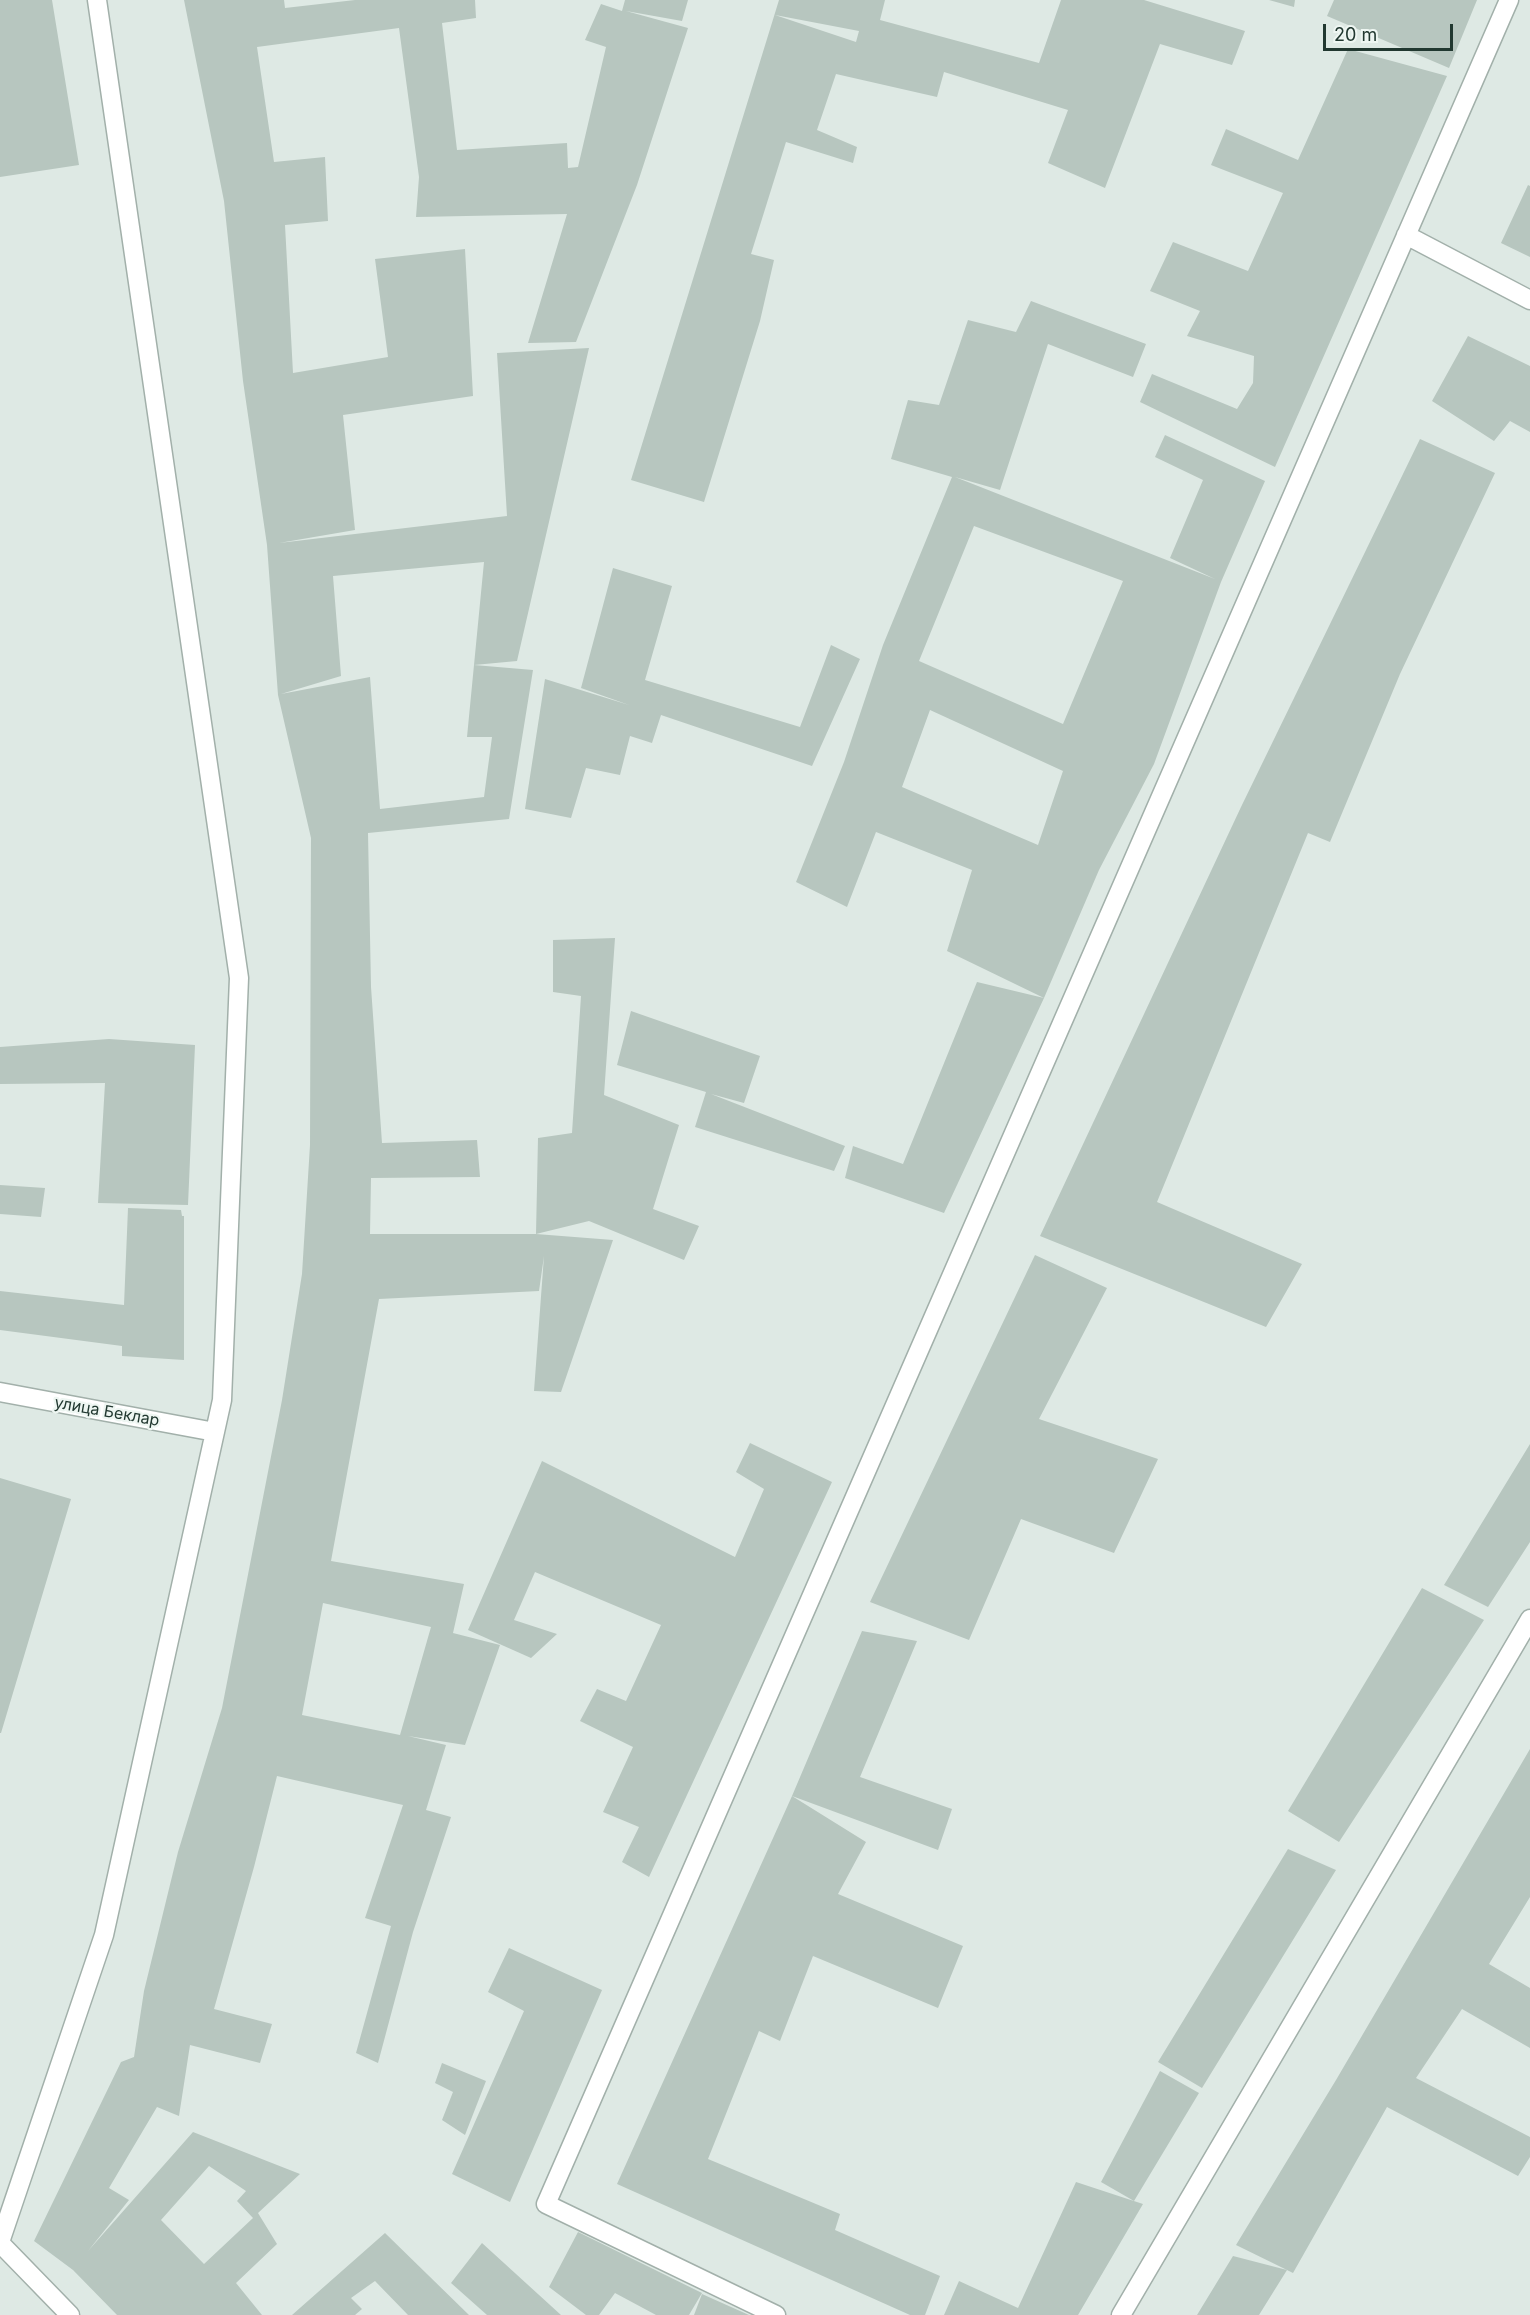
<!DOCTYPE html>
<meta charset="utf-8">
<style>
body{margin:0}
#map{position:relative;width:1530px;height:2315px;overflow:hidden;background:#dee9e4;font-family:Inter,sans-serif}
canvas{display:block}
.scale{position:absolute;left:1323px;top:24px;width:130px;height:27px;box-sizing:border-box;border:3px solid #213830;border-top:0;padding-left:8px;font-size:18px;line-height:21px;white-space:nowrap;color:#213830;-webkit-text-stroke:4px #eef6f2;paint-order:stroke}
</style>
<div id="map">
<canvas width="1530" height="2315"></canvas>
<div class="scale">20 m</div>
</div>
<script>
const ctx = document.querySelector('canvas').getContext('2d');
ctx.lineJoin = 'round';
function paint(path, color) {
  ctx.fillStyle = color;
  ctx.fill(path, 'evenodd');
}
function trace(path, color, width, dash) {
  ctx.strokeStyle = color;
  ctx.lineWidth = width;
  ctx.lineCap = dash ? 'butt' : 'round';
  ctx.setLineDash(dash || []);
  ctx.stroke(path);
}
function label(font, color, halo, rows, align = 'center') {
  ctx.font = font + ' Inter,sans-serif';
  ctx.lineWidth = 4.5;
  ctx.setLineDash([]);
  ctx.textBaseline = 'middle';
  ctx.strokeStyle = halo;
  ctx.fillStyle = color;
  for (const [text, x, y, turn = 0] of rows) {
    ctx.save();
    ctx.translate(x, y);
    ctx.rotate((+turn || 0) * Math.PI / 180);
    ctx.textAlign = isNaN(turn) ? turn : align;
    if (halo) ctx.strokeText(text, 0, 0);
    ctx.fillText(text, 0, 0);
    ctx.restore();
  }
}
paint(new Path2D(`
 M0,0h52l27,165 -79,12z
 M184,0h100l1,8 70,-8h120l1,18 -34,5 15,127 110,-7 1,25 10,-1 28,-120 -21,-7 16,-36 21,7 3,-11h63l-6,21 -56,-10 62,17 -51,157 -61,157 -48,1 39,-129 -151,3 3,-40 -20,-149 -142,19 17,115 51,-5 3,64 -43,4 8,148 95,-16 -13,-98 90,-10 8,147 -130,19 12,115 -76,13 228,-27 -10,-163 92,-5 -72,313 -43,4 10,-103 -151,14 8,100 -60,18 89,-17 10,132 104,-12 8,-60h-25l7,-72 59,5 -24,149 -141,14 3,154 11,156 95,-3 3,37 -109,1 -1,56h166l2,-96 34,-5 9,-137 -28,-4v-52l62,-2 -11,157 75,30 -26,84 46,17 -15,34 -95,-39 -53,13 77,6 -52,152 -27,-1 10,-135 -5,35 -160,8 -48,262 133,23 -11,49 47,12 -35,100 -57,-9 38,9 -20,65 25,7 -38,115 -35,131 -22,-10 35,-127 -26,-8 38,-113 -126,-29 -23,91 -40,142 58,15 -12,39 -70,-18 -11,71 -22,-9 -48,81 20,12 -41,51 105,-119 107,42 -42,39 19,31 -41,39 26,32h-145l-44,-45 -39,-29 87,-179 13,-5 10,-66 34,-139 44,-144 60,-308 20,-126 8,-129 1,-307 -33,-143 -11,-150 -24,-164 -19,-180zM323,1603l108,24 -31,108 -98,-20zM209,2166l37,25 -9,10 16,17 -49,46 -43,-44z
 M779,0h106l-5,20 159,43 22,-63h83l101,31 -13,34 -72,-21 -55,144 -57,-25 20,-53 -124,-38 -7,25 -101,-23 -19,56 40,17 -4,16 -67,-21 -35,112 23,6 -14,61 -56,181 -73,-22zM775,15l84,16 -3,11z
 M1269,0h26l-1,7z
 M1334,0h143l-28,68 -122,-52z
 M1348,49l99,27 -172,391 -135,-65 12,-28 85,35 16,-26 1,-27 -67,-20 13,-25 -50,-20 23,-49 75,29 35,-78 -72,-28 15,-36 72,31z
 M1528,185l2,1v71l-29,-14z
 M1031,301l115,43 -13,33 -85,-33 -48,146 -45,-13 260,102 -45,-21 33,-78 -48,-23 10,-22 100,46 -44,101 -67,182 -55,106 -55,128 -97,-47 25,-81 -96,-38 -29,75 -51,-25 48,-120 39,-117 69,-168 -61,-18 17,-59 31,5 29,-85 48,12zM974,526l149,55 -60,143 -144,-63zM930,710l133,61 -25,74 -136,-58z
 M1468,336l62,30v66l-20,-11 -16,20 -62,-40z
 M1420,439l75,34 -95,201 -70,168 -22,-9 -151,369 145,62 -36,63 -226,-91 201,-429z
 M613,568l59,18 -27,94 155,47 31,-82 29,14 -48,107 -151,-51 -9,28 -22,-7 -10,39 -34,-7 -15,50 -46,-9 20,-130 84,26 -48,-17z
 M977,982l67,16 -100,215 -99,-35 8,-32 50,18z
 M631,1011l129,45 -16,47 -33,-9 134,52 -11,25 -139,-44 11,-35 -89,-27z
 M109,1039l86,6 -7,160 -90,-2 7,-120 -105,1v-37z
 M0,1185l45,3 -4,29 -41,-3z
 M128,1208l53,2 1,6h2v144l-62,-4v-10l-122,-16v-39l124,14z
 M1035,1255l72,33 -68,131 119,40 -44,94 -93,-34 -52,121 -99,-38z
 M750,1443l82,39 -183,395 -27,-15 17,-35 -36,-15 30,-65 -53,-26 17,-32 29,12 35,-76 -126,-53 -21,48 43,14 -26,24 -63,-28 74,-169 193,96 29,-68 -28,-17z
 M1530,1444v98l-42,65 -44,-22z
 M0,1478l71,21 -70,234h-1z
 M1422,1588l62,32 -145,222 -51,-31z
 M862,1631l55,10 -57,136 92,32 -14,41 -146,-54z
 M1530,1749v148l-41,67 41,24v60l-68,-39 -46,69 114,59v20l-12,19 -131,-69 -94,166 -6,-3 -28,45h-62l36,-59 54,14 -51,-25 100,-165z
 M792,1796l74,46 -28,52 125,52 -25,62 -125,-52 -33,85 -21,-10 -51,128 132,55 -5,16 105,46 -15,39h-15l-293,-131z
 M1288,1849l48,21 -134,218 -44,-26z
 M509,1948l93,42 -92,212 -58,-28 72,-163 -36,-19z
 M442,2063l44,18 -21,54 -23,-15 11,-28 -18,-9z
 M1160,2071l39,22 -65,108 -33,-19z
 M1076,2182l67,22 -65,111h-134l15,-34 59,27z
 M578,2232l124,61 -13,22h-33l-41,-22 -16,22h-13l-37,-28z
 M385,2233l84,82h-61l-33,-34 -24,17 11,11 -7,6h-63z
 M482,2243l79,72h-74l-36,-32z
 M702,2294l47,21h-55z`), '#b7c6bf');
const street = new Path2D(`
 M1406,235l124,65
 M0,1392l215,40
 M0,2242l104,-307 118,-535 17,-422 -142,-978
 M0,2243l70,72
 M776,2315l-230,-111 963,-2204
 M1121,2315l409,-696`);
trace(street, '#a2b0aa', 21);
trace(street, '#fff', 18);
label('16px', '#213830', '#eef6f2', [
 ["улица Беклар",107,1412,10]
]);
</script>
